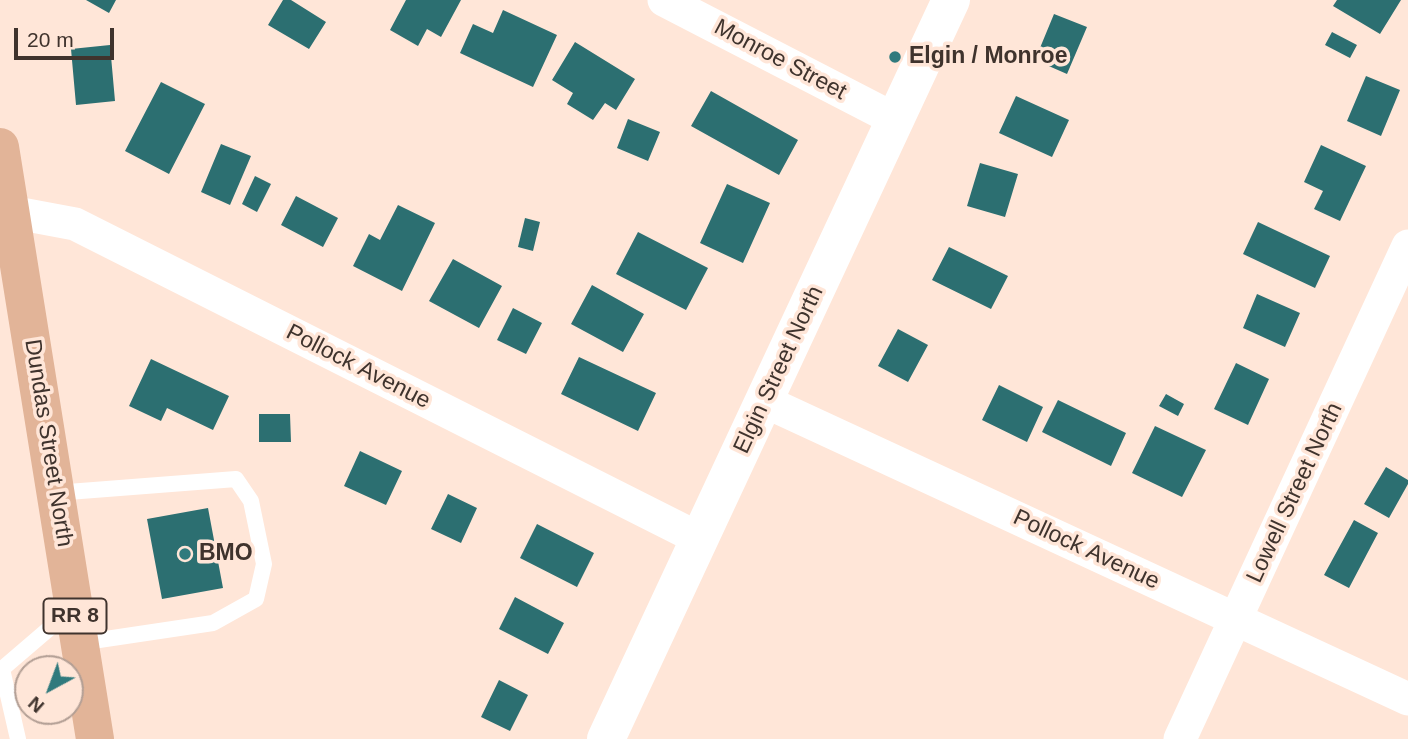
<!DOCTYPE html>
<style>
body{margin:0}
#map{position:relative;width:1408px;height:739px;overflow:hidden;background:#ffe6d8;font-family:Arial,sans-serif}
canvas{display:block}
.north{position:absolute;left:14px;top:655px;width:70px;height:70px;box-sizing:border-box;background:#ffe6d8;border:2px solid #b29e94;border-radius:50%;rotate:221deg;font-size:19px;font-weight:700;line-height:28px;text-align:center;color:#3f332d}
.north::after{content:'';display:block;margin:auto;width:24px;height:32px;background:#307a7d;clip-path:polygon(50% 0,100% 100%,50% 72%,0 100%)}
.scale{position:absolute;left:14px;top:28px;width:100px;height:32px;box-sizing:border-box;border:4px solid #3f332d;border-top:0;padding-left:9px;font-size:21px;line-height:24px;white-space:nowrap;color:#3f332d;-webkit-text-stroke:5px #ffe6d8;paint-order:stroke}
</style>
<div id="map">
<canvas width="1408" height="739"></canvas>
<div class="north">N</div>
<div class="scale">20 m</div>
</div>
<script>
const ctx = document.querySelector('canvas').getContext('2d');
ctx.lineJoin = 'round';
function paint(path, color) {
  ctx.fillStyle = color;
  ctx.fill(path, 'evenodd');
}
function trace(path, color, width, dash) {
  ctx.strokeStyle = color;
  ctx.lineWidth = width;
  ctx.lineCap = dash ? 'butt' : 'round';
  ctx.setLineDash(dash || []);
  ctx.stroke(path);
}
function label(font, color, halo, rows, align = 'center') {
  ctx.font = font + ' Arial,sans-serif';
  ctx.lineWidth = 7;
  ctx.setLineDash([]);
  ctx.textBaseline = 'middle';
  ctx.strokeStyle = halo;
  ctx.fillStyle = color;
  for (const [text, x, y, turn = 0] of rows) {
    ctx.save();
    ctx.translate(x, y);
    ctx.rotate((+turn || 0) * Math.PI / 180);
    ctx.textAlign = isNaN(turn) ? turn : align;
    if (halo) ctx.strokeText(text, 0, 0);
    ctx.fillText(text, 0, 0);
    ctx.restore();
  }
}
paint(new Path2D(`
 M86,0h30l-7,13z
 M283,0h8l35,22 -17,27 -41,-24z
 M406,0h55l-20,37 -14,-8 -9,17 -28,-16z
 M1337,0h64l-21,34 -47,-28z
 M503,10l54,25 -24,52 -73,-34 13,-29 20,9z
 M1054,14l33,13 -20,47 -32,-14z
 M1332,32l25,13 -7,13 -25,-13z
 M575,42l60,37 -19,31 -11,-7 -12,17 -26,-16 6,-11 -21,-13z
 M110,45l5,56 -39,4 -5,-56z
 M1366,76l34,14 -19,46 -34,-15z
 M161,82l44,22 -36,70 -44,-23z
 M711,91l87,49 -19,35 -88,-49z
 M1016,96l53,24 -17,37 -53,-24z
 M628,119l32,13 -12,29 -31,-13z
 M221,144l30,12 -21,49 -29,-13z
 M1321,145l45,21 -26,55 -26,-12 9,-18 -19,-9z
 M980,163l38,11 -13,43 -38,-11z
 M255,176l16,8 -14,28 -15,-8z
 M727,184l43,19 -27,60 -43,-20z
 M296,196l42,22 -15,29 -42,-22z
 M398,205l37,18 -33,68 -49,-25 16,-32 11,6z
 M525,218l15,4 -7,29 -15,-4z
 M1258,222l72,34 -15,32 -72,-34z
 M638,232l70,36 -22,42 -70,-36z
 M949,247l59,29 -17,33 -59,-29z
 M453,259l49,27 -23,42 -50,-27z
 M592,285l52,29 -21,38 -52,-28z
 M1257,294l43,19 -15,34 -42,-19z
 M513,308l29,15 -16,31 -29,-14z
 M898,329l30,16 -20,37 -30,-16z
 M579,357l77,36 -18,38 -77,-37z
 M151,359l78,37 -16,34 -46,-22 -6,13 -32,-15z
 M1236,363l33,16 -21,46 -34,-16z
 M999,385l44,22 -16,35 -45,-22z
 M1166,394l18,10 -6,12 -19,-10z
 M1058,400l68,33 -15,33 -69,-34z
 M259,414h31l1,28h-32z
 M1155,426l51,24 -24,47 -50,-24z
 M360,451l42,20 -16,34 -42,-19z
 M1386,467l22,13v4l-19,34 -25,-14z
 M448,494l29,14 -16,35 -30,-14z
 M208,508l15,80 -61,11 -15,-80z
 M1354,520l24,13 -29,55 -25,-13z
 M537,524l57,29 -17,34 -57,-29z
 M515,597l49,26 -16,31 -49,-25z
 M499,680l29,15 -18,36 -29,-14z`), '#2c6f71');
trace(new Path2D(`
 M55,493l181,-14 15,22 13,63 -8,35 -43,24 -134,20
 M18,739l-16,-70 70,-60`), '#fff', 16);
trace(new Path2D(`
 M664,0l232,120
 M0,210l75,14 625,315
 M764,401l644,298
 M1180,739l228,-493`), '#fff', 33);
trace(new Path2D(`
 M606,739l345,-739`), '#fff', 38);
trace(new Path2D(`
 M0,147l95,592`), '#e2b498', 38);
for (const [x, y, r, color] of [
 [895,57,7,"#307a7d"],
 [185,554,7,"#307a7d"]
]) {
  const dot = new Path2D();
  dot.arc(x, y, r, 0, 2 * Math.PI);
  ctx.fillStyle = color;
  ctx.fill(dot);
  trace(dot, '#ffe6d8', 2.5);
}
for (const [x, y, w] of [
 [75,616,63]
]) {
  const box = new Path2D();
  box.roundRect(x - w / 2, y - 17.5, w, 35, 5);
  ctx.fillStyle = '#ffe6d8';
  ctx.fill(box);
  trace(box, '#3f332d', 2);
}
label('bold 21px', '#3f332d', null, [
 ["RR 8",75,616]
]);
label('bold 23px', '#3f332d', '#ffe6d8', [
 ["Elgin / Monroe",909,57],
 ["BMO",199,554]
], 'left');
label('23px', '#3f332d', '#ffe6d8', [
 ["Monroe Street",780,60,28],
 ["Pollock Avenue",358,367,27],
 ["Elgin Street North",779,370,-65],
 ["Dundas Street North",48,443,81],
 ["Lowell Street North",1295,493,-65],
 ["Pollock Avenue",1086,550,25]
]);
</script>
